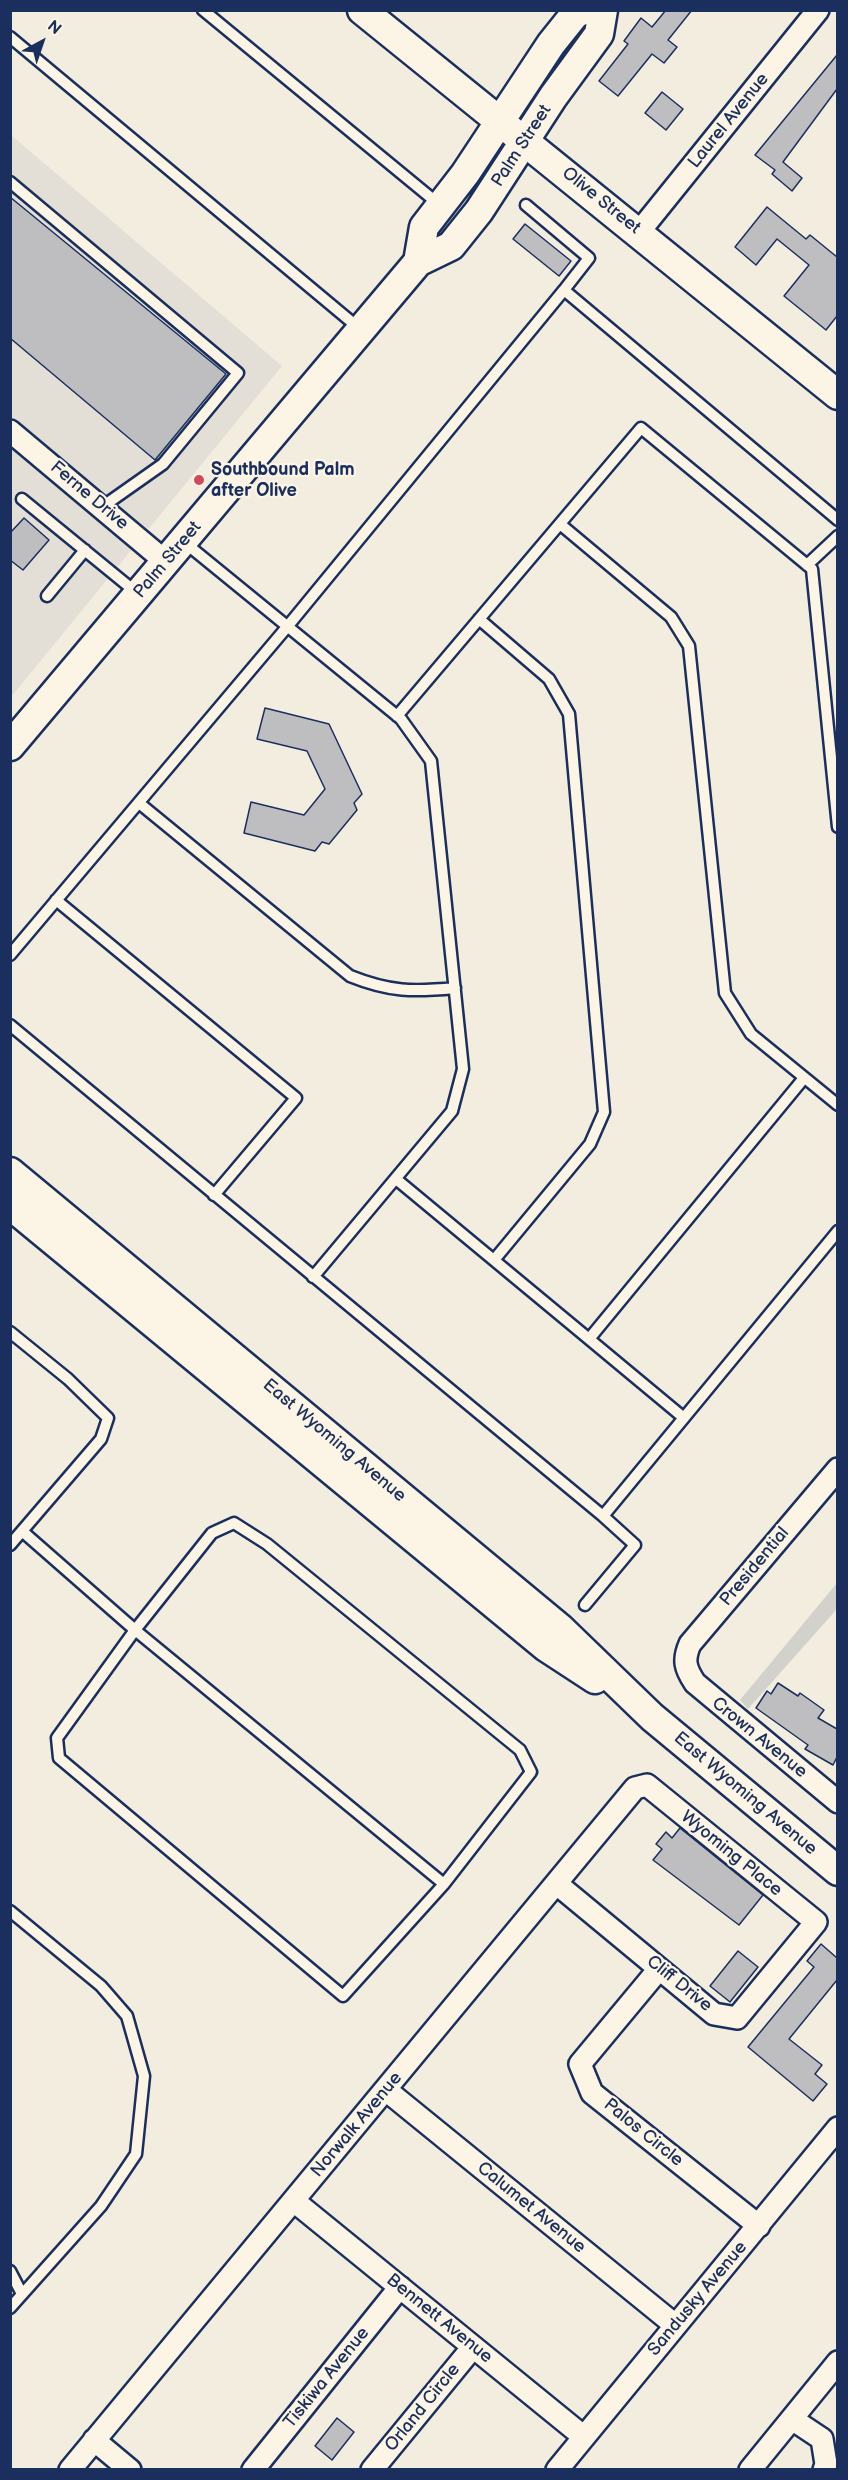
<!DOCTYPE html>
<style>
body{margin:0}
#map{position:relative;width:848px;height:2480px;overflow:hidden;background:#f3ede0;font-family:"Balsamiq Sans",sans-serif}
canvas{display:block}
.frame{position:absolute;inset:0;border:12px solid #1b2f5e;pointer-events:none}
.north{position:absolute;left:12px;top:12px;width:60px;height:60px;-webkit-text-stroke:4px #fcf5e5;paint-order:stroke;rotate:40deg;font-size:16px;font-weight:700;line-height:24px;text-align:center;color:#1b2f5e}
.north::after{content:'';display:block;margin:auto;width:21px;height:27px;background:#1b2f5e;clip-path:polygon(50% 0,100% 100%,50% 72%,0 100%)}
</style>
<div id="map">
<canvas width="848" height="2480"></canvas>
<div class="frame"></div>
<div class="north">N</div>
</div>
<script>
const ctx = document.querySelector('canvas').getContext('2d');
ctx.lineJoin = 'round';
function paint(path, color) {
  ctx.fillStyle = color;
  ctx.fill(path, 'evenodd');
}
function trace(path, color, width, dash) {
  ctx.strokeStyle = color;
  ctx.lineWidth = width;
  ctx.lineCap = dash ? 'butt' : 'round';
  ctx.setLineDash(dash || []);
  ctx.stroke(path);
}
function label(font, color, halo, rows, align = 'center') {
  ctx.font = font + ' "Balsamiq Sans",sans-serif';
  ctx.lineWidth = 4.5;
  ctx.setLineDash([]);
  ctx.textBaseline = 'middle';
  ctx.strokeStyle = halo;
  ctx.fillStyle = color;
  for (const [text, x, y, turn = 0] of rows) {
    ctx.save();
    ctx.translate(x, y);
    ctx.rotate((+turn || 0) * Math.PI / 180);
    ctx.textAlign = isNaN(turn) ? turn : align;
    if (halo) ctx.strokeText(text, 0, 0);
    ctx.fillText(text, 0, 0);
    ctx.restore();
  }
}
paint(new Path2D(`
 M11,135l271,231 -271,331z`), '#e3dfd6');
paint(new Path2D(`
 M837,1583v26l-89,100 -8,-9z`), '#d3d1cc');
const building = new Path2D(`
 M666,10h26l-24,30 9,7 -13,16 -12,-9 -34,42 -19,-15 29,-37 -4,-3 17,-23 11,9z
 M837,55v34l-54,73 19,16 -10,13 -20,-17 3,-4 -20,-15z
 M662,92l21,17 -17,21 -21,-17z
 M10,197l216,177 -71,86 -145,-122z
 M767,207l39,32 4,-4 27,22v59l-11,14 -42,-34 25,-31 -32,-26 -21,26 -21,-18z
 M525,224l46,37 -12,15 -46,-37z
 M24,518l25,22 -26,30 -13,-10v-27z
 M265,708l64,16 33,70 -8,9 3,7 -28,34 -7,-2 -7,9 -71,-18 7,-31 53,13 21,-26 -18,-38 -50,-12z
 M778,1683l20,13 2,-3 24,17 -6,8 19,11v28l-4,8 -28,-16 3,-4 -52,-37 11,-17 4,3z
 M680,1828l83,67 -24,30 -86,-65 9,-11 -6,-5 10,-12 6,6z
 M821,1944l16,14v22l-48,59 33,26 -7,9 12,10 -14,17 -65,-54 66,-80 -7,-6z
 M738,1951l20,16 -28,35 -20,-16z
 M337,2418l17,14 -22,28 -17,-14z`);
paint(building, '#bebec0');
trace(building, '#1b2f5e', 1.5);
const lane = new Path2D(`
 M203,10l238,196
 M10,37l350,292
 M10,182l228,191 -75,91 -61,43
 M526,205l63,53 -25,32
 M22,499l115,94
 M560,524l111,93 18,29 36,347 26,41 87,71
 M184,542l217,177 30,42 32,308 -11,42 -139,166
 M807,565l31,-29
 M47,596l38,-46
 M479,619l70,60 20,35 35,398 -14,32 -96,116
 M397,716l244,-288 171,141 26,258
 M139,803l211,173c40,16 63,16 105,12
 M56,900l240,198 -82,97
 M10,955l277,-328 277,-337 274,230
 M10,1025l593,491 235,-285
 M396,1179l193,160 215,-261
 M10,1332l58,47 40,39 -7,21 -91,106
 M589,1339l95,79
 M234,1523l33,21 253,206 11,22 -87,112 -101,112 -284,-238 -2,-20 78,-108 77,-97z
 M22,1531l113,99 309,254
 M585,1605l50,-60 -32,-29
 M10,1911l91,75 26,30 17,60 -8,78 -35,52 -91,102
 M10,2271l12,23`);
const street = new Path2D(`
 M639,232l179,-222
 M10,431l156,131
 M838,1469l-148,175c-7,16 -5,24 5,39l143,119
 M659,1969l-79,95 12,29 167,133
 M386,2090l289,235
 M294,2201l290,236
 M792,2419l30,20 4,25 -2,6
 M94,2440l36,30
 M70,2470l565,-682 12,-3 169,137 -79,96 -23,-4 -157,-130
 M253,2470l147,-183
 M372,2470l101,-123
 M557,2470l281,-342
 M750,2470l88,-108`);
const secondary = new Path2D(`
 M362,10l476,385
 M418,262l6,-35 41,-53 86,-130 24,-30 8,-4
 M10,746l408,-484 33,-16 28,-35 74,-114 46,-63 4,-24
 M10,1172l551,457 91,88 186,154
 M10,1205l536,442 49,32`);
trace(lane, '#1b2f5e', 15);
trace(street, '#1b2f5e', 26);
trace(secondary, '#1b2f5e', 33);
trace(lane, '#fcf5e5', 10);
trace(street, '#fcf5e5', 21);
trace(secondary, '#fcf5e5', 28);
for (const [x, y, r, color] of [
 [199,480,6,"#d1495b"]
]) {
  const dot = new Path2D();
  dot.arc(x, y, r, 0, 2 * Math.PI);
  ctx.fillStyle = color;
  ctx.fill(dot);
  trace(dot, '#fcf5e5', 2);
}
label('18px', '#1b2f5e', '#fcf5e5', [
 ["Laurel Avenue",729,121,-51],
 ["Palm Street",522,146,-57],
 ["Olive Street",601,201,39],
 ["Ferne Drive",89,496,40],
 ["Palm Street",168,560,-50],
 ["East Wyoming Avenue",334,1441,40],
 ["Presidential",755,1567,-50],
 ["Crown Avenue",759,1738,39],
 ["East Wyoming Avenue",745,1794,40],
 ["Wyoming Place",731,1854,39],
 ["Cliff Drive",679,1984,39],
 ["Norwalk Avenue",357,2125,-50],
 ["Palos Circle",643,2133,39],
 ["Calumet Avenue",531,2208,39],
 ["Sandusky Avenue",698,2299,-50],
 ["Bennett Avenue",439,2319,39],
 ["Tiskiwa Avenue",327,2378,-51],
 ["Orland Circle",423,2408,-51]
]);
label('bold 18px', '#1b2f5e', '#fcf5e5', [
 ["Southbound Palm",211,470],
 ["after Olive",211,491]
], 'left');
</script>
